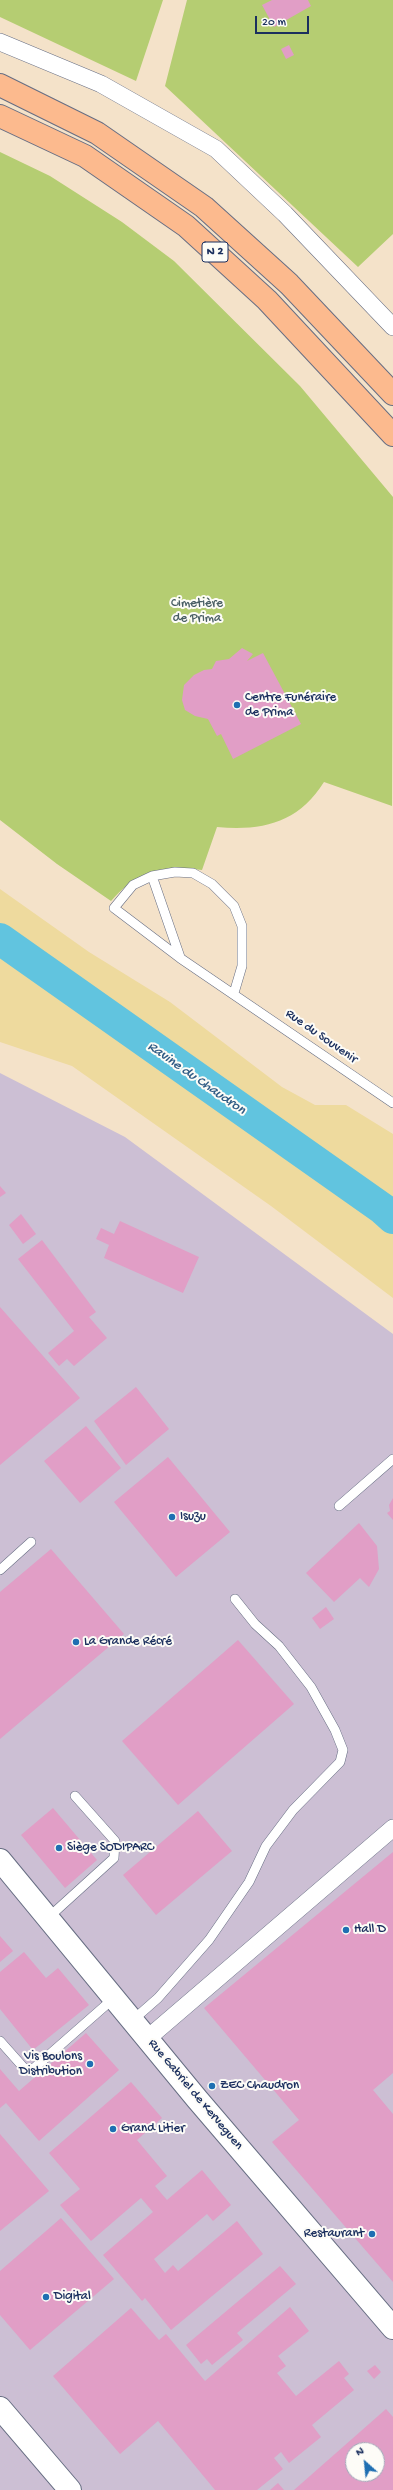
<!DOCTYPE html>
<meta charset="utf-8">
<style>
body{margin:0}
#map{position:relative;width:393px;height:2490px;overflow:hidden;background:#f4e2c9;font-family:"Gochi Hand",sans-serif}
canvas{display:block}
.north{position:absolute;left:345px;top:2442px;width:40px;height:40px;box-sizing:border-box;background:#fdfcf7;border:1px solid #a3aaba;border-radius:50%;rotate:333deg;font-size:11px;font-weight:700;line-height:16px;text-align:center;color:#1b2f5e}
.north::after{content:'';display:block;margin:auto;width:14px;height:18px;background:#1f6fb2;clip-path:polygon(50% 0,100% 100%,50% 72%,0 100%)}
.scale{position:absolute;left:255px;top:16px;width:54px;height:18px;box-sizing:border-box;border:2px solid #1b2f5e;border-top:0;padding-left:5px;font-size:12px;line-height:14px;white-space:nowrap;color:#1b2f5e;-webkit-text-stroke:3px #fdfcf7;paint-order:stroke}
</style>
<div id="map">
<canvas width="393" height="2490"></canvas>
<div class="north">N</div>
<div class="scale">20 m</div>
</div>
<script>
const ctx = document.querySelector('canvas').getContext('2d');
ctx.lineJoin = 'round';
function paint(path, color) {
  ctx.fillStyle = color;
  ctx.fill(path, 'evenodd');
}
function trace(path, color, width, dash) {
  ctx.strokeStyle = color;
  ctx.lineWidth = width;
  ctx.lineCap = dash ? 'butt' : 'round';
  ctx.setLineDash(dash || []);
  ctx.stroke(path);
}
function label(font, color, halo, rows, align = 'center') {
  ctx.font = font + ' "Gochi Hand",sans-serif';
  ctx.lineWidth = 4;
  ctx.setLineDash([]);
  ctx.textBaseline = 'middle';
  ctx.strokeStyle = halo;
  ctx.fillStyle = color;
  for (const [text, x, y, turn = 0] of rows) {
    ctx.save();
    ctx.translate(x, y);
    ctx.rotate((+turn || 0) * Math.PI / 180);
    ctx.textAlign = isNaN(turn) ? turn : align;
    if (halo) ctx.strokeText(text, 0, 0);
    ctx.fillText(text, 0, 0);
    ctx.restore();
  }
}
paint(new Path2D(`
 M0,1073l125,64 268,197v1156h-393zM353,2450h24v24h-24z`), '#ccbfd4');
paint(new Path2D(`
 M0,0h163l-27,81 -136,-64z
 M187,0h206v234l-35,33 -193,-181z
 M0,152l50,24 72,46 52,39 126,125 93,111 -1,309 -68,-24c-26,41 -61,49 -107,45l-15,43c-41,-4 -62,-1 -91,31l-54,-37 -57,-44z`), '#b5cd72');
paint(new Path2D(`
 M0,889l89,63 81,50 112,85 33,18h31l47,29v164l-122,-92 -199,-140 -72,-24z`), '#eeda9e');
trace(new Path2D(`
 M0,939l383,270 10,9`), '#61c4df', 32);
paint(new Path2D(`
 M272,0h36l3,6 -37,21 -12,-22z
 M289,45l5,10 -8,4 -5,-10z
 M242,648l11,6 -6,7 16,-8 38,71 -68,35 -12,-25 -4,2 -9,-17 -13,-3 -10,-6 -3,-10 2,-15 10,-10 10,-5 8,-1 4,-8 13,-2z
 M0,1186l6,7 -6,4z
 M21,1214l15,20 -13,10 -14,-19z
 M120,1221l79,36 -16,36 -79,-35 5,-13 -13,-6 5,-11 13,6z
 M42,1240l54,72 -7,5 18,21 -33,28 -7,-7 -8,7 -11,-13 26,-22 -56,-72z
 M0,1307l80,91 -80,67z
 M136,1387l33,42 -43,36 -32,-44z
 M86,1426l35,42 -41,35 -36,-42z
 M168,1457l62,75 -54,45 -62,-75z
 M393,1498v22l-6,-7 3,-2 -1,-6z
 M359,1523l18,23 2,23 -10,18 -9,-9 -26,24 -28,-29z
 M51,1549l73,85 -124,105v-147z
 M326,1607l8,12 -14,10 -8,-11z
 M238,1640l56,64 -116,101 -56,-64z
 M53,1808l44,52 -32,28 -44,-53z
 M198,1811l34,40 -76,64 -33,-40z
 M393,1852v221l-20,17 20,24v168l-121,-140 27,-22 -95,-112z
 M0,1936l13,15 -13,11z
 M24,1952l22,26 12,-10 31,37 -56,45 -33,-41v-37z
 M86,2033l33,37 -80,71 -33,-38 -6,5v-39l19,22z
 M131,2082l31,36 -25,22 30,36 -12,10 12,14 35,-30 29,35 -18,16 -6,-7 -53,45 11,14 8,-8 5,6 59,-50 26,33 -92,76 -26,-32 -3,3 -39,-46 50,-43 -12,-14 -50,43 -31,-36 20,-16 -31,-36z
 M0,2134l49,57 -49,40z
 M61,2218l53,61 -84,71 -30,-35v-44z
 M280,2266l16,18 -59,49 6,7 -31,25 -5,-6 -6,5 -15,-19z
 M290,2307l19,24 -31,25 8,10 -9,7 19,23 43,-35 10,13 -5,4 10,12 -42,35 9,12 -32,26 -8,-11 -7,6 9,11 -26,21h-42l-57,-69 -38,33 -67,-78 78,-68 28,32 7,-6 39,47z
 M375,2365l6,7 -7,7 -7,-8z
 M386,2409l7,8v73h-99zM353,2450h24v24h-24z
 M278,2483l6,7h-14z`), '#e19ec6');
const service = new Path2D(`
 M152,876l28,81
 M234,993l8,-27v-40l-8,-20 -22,-22 -19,-11 -18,-1 -23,4 -19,9 -19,23 66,50 213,145
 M339,1506l54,-47
 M0,1570l31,-28
 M49,1917l65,-59 1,-17 -40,-45
 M133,2020l25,-22 51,-58 40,-58 17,-36 27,-36 47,-48 3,-12 -8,-20 -24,-43 -32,-41 -24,-22 -20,-25
 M0,2041l24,27 9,1 81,-71`);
const minor = new Path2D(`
 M0,42l101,42 115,65 69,65 108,113
 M148,2038l245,-210`);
const tertiary = new Path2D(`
 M0,1860l197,239 196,229
 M0,2408l70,82`);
const trunk = new Path2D(`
 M0,85l97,48 107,74 85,77 104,110
 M0,116l85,40 101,70 81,74 126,135`);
trace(service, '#676e83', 10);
trace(minor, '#676e83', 18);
trace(tertiary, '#676e83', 24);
trace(trunk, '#676e83', 24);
trace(service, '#fff', 9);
trace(minor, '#fff', 17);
trace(tertiary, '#fff', 22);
trace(trunk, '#fcba8e', 22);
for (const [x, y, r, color] of [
 [237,705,4,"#1f6fb2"],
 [172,1517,4,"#1f6fb2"],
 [76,1642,4,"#1f6fb2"],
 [59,1848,4,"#1f6fb2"],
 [346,1930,4,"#1f6fb2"],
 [90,2064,4,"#1f6fb2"],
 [212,2086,4,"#1f6fb2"],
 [113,2129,4,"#1f6fb2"],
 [372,2234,4,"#1f6fb2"],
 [46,2297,4,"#1f6fb2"]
]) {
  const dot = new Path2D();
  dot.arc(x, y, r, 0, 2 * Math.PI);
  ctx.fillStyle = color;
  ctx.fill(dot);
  trace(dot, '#fdfcf7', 1.5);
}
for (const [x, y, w] of [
 [215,252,26]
]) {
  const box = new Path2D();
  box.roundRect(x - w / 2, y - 10, w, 20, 3);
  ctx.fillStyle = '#fdfcf7';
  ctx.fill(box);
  trace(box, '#1b2f5e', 1);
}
label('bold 12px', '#1b2f5e', null, [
 ["N 2",215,252]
]);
label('13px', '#495e64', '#fdfcf7', [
 ["Cimetière",197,604],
 ["de Prima",197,619]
]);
label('13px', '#1b2f5e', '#fdfcf7', [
 ["Centre Funéraire",245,698],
 ["de Prima",245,713],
 ["Isuzu",180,1517],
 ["La Grande Récré",84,1642],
 ["Siège SODIPARC",67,1848],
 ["Hall D",354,1930],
 ["Vis Boulons",82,2057,"right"],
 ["Distribution",82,2072,"right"],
 ["ZEC Chaudron",220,2086],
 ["Grand Litier",121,2129],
 ["Restaurant",364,2234,"right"],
 ["Digital",54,2297]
], 'left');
label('13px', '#1b2f5e', '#fdfcf7', [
 ["Rue du Souvenir",321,1037,35],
 ["Rue Gabriel de Kerveguen",195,2095,50]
]);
label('italic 14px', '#305c85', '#fdfcf7', [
 ["Ravine du Chaudron",196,1079,35]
]);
</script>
